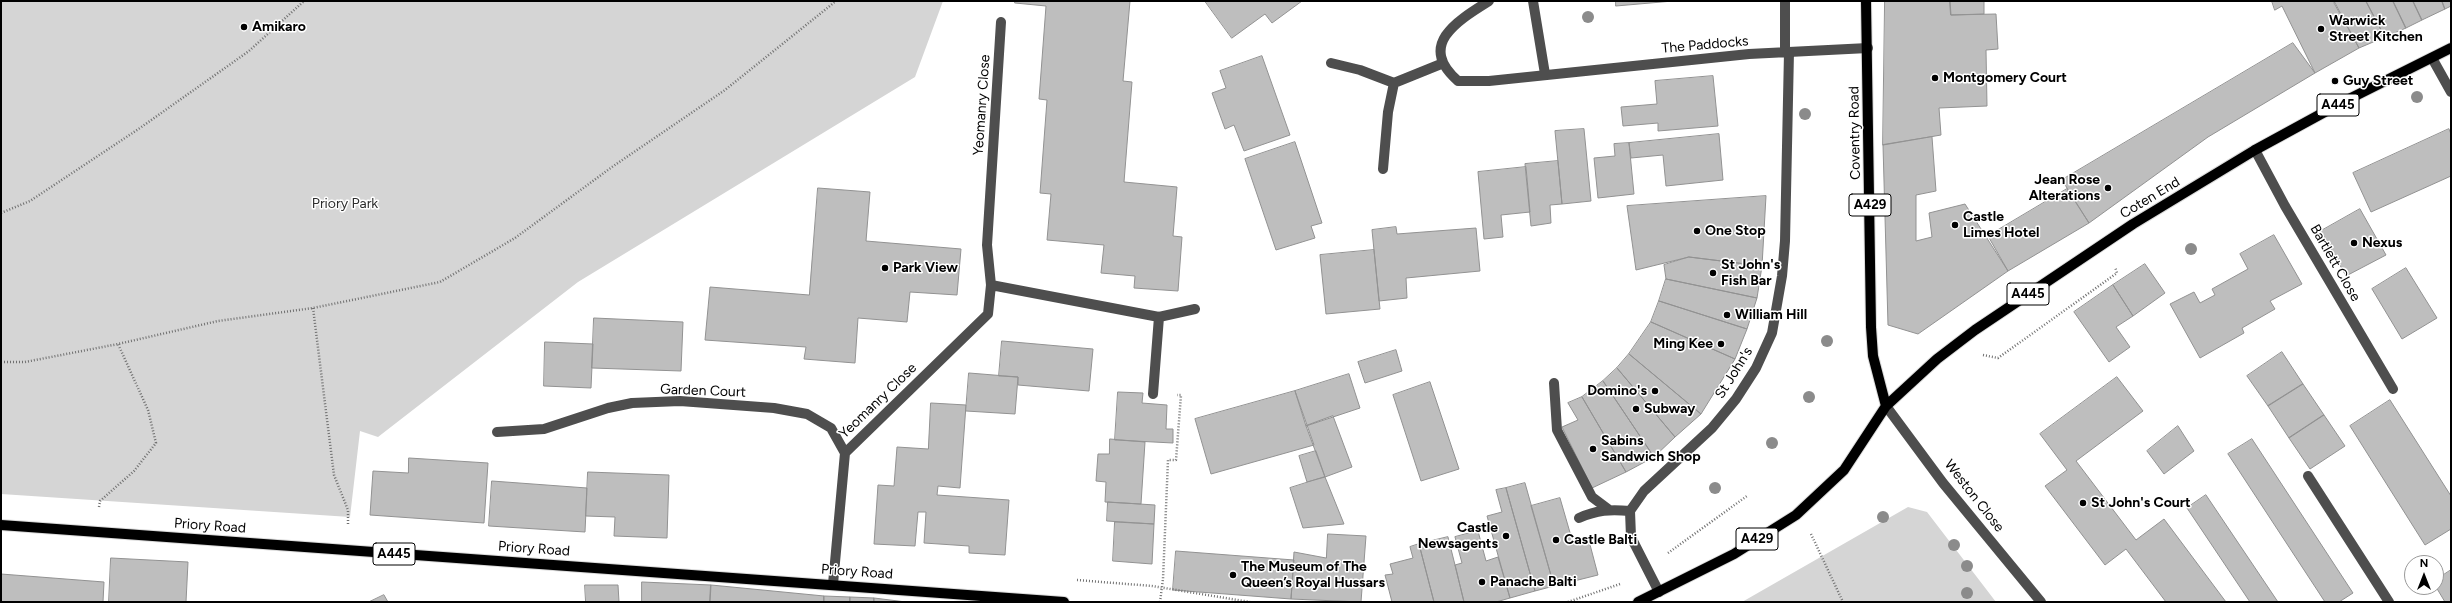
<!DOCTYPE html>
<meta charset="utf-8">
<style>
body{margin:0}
#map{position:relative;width:2452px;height:603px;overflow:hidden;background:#fff;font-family:Figtree,sans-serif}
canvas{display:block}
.frame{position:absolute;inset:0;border:2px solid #000;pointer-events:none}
.north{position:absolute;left:2404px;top:555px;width:40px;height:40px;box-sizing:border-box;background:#fff;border:1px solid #999;border-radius:50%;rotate:0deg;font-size:11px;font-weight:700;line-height:16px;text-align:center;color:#000}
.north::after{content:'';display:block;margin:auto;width:14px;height:18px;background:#000;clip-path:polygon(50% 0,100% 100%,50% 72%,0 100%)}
</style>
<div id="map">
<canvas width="2452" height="603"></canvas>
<div class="frame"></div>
<div class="north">N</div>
</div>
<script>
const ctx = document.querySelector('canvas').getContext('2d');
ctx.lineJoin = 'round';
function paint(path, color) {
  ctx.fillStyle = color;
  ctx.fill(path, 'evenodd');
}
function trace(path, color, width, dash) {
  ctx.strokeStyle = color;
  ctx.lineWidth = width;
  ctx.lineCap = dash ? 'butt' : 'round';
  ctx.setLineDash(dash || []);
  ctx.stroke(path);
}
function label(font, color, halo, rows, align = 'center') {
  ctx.font = font + ' Figtree,sans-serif';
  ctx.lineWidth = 3;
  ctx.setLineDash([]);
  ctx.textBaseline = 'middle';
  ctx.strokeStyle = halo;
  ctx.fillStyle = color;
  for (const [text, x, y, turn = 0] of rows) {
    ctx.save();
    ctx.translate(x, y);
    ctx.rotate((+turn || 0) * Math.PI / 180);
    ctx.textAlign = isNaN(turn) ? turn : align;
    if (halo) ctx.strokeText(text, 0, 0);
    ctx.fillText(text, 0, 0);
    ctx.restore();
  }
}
paint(new Path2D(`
 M1,1h942l-28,76 -337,205 -200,155 -18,-6 -10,86 -349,-23z
 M1908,507l19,5 69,90h-254z`), '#d5d5d5');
const building = new Path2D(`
 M1015,1h115l-7,80 9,1 -8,100 53,5 -4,49 9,1 -4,54 -44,-3 1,-12 -34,-3 3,-28 -57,-5 4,-46 -11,-1 7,-93 -8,-1 7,-93 -31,-3z
 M1205,1h97l-30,22 -7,-9 -33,24z
 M1616,1h57l-57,5z
 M1885,1h65l1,14 45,-1 2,35 -12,1 1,56 -48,2 2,27 -58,10z
 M1950,1h34v13l-33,1z
 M2272,1h62l25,47 -44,25 -33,-67 -7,4z
 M2337,1h29l19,36 -26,11 -25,-45z
 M2366,1h27l13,27 -21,9z
 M2393,1h20l9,19 -16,8z
 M2413,1h29l3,8 -23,11z
 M2442,1h9v5l-6,3z
 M2293,43l22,30 -107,64 -119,86 -27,-43z
 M1262,56l28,79 -46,16 -10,-26 -9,4 -13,-36 14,-5 -6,-17z
 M1713,76l5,50 -60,5v-8l-35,3 -2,-19 36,-3 -2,-23z
 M1584,129l7,72 -29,3 -7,-73z
 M2449,129l2,5v42l-80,36 -18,-39z
 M1719,134l4,46 -57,6 -3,-31 -32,3 -2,-15z
 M1932,137l4,54 -20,4v46l16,-4 -3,-24 36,-9 43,67 -90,63 -30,-9 -5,-180z
 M1295,142l27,81 -11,3 4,12 -39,12 -31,-91z
 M1629,143l5,51 -36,4 -4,-40 21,-2 -1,-12z
 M1558,161l4,43 -12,1 1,18 -20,3 -6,-62z
 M1526,167l4,45 -29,3 2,22 -19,2 -6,-67z
 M818,188l52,4 -4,49 95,8 -4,46 -47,-3 -3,30 -49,-4 -3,45 -51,-4 2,-12 -101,-7 5,-53 99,8z
 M2067,189l22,34 -81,48 -20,-35z
 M1766,196l-4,70 -73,-9 -53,13 -9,-64z
 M2360,209l26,46 -40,21 -25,-45z
 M1396,227l1,7 79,-6 4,43 -74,7 1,20 -28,3 -7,-71z
 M2274,235l28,49 -32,17 5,8 -33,19 2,5 -44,25 -30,-54 24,-12 6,11 15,-8 -3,-6 36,-20 -8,-15z
 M1374,250l6,59 -54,5 -6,-59z
 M1689,257l73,9 -5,32 -91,-19 -2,-14z
 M2145,264l20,29 -32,23 -20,-31z
 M2406,268l31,50 -35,21 -30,-50z
 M1666,279l91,19 -10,31 -88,-28z
 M2113,285l20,31 -17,11 14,20 -21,15 -35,-50z
 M1659,301l88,28 -12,30 -84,-37z
 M594,318l89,4 -2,49 -89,-3z
 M1651,322l84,37 -34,55 -72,-60z
 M1002,341l91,8 -4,42 -71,-6v-8l-19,-1z
 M545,342l48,2 -2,44 -47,-2z
 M1396,350l6,21 -37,12 -7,-21z
 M2282,352l21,32 -35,22 -21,-30z
 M1629,354l72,60 -26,23 -58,-69z
 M1617,368l58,69 -21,20 -51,-76z
 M969,373l49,4 -3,37 -49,-3z
 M1349,374l11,34 -54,18 -11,-35z
 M2117,377l26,34 -67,50 60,79 28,-21 62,83h-60l-40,-53 -21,16 -60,-79 22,-16 -27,-36z
 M1603,381l51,76 -28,15 -44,-75z
 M1430,382l29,87 -38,12 -28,-86z
 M2303,384l21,31 -35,23 -21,-32z
 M1295,391l19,54 -103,29 -16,-55z
 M1118,392l25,1 -1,10 25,2 -1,24h7v14l-58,-3z
 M1582,397l44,75 -34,16 -30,-61 16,-7 -10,-17z
 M2390,400l61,96v33l-26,16 -75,-119z
 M931,403l35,2 -6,83 -22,-2 -1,9 72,5 -4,55 -36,-2v-7l-45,-3 2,-31h-8l-3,34 -41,-2 4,-59 16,1 3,-39 31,2z
 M2324,415l21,31 -35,23 -21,-31z
 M1333,416l19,51 -27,10 -19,-51z
 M2178,426l16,25 -30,23 -17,-23z
 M1110,439l35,3 -4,62 -36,-2 1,-20 -10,-1 2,-27h11z
 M2252,439l101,154 -14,9h-14l-97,-148z
 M1316,451l9,26 -18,5 -8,-26z
 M409,458l79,5 -4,60 -114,-8 3,-44 35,2z
 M588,472l81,3 -2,63 -53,-2 1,-19 -29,-1z
 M1325,477l19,47 -41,4 -13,-40z
 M492,481l95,7 -2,44 -96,-6z
 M1525,483l29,103 -19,5 -29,-103z
 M1506,488l29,103 -25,7 -23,-82 15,-4 -6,-22z
 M2206,495l72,107h-28l-63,-94z
 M1560,498l13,45 15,-6 10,38 -44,11 -23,-80z
 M1108,502l47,3 -1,19 -47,-3z
 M1115,522l39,2 -2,40 -39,-3z
 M1478,531l8,30 12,-4 12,41 -14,4h-32l-9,-37 7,-2 -7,-26z
 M1328,534l38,2 -5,66 -70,-3 3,-47 32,6z
 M1448,537l7,28 9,37h-30l-15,-58z
 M1419,544l15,58h-42l-7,-27 8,-1 -3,-10 23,-6 -3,-11z
 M1176,551l118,9 -3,39 -118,-9z
 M111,558l77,4 -2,40h-77z
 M2451,570v32h-6l-9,-15v-7z
 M1,574l103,8 -1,20h-102z
 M642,582l69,3 -1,17h-68z
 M585,585h33l1,17h-33z
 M711,585l113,11v6h-114z
 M384,595l4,7h-19z
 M824,596l26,1v5h-26z
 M850,597l24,1v4h-24z
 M874,598l32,4h-32z`);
paint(building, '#bebebe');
trace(building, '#929292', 1);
const major = new Path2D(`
 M1866,1l5,326 2,29 13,50
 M1,525l1063,77
 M1638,602l96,-48 62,-39 48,-45 42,-64 51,-47 38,-29 158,-106 122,-74 88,-48 108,-54`);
trace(major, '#dbdbdb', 12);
trace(new Path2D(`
 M1,213l29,-12 110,-73 109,-77 55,-50
 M313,308l21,167 14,35v15
 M1983,355l15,3 119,-85 -2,-6
 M1,362h24l93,-18 100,-23 95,-13 127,-26 75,-44 97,-71 113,-77 111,-89
 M99,507l1,-6 34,-30 22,-28 -8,-33 -30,-66
 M1811,534l32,68
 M1668,553l79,-57
 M1077,580l75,6 98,16
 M1160,602l3,-23 5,-119h8l5,-65h-4
 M1568,602l52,-18`), '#707070', 2.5, [1, 2]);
trace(new Path2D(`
 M1489,1c-32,20 -72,44 -31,80h31l260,-27 119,-6
 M1533,1l12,73
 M1785,52v-51
 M2432,58l19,34
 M1331,63l29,7 34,13
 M2255,150l30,56 108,183
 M1383,169l5,-57 6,-29 47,-19
 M991,285l168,32 -6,77
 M1159,317l36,-8
 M1554,383l3,47 35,67 16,12
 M1886,406l57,77 98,119
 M497,432l47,-3 64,-21 24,-5 48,-2 94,7 33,6 24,14 14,25
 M2308,476l81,126
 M1579,518c18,-8 31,-9 51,-7
 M833,584l12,-131 143,-139 3,-29 -4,-40 14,-223
 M1659,592l-28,-55 -1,-26 14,-20 68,-63 24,-29 20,-31 16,-35 10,-57 3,-35 4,-189`), '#4e4e4e', 10);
trace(major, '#000', 10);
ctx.fillStyle = '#8b8b8b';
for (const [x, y] of [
 [1588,17],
 [2417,97],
 [1805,114],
 [2191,249],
 [1827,341],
 [1809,397],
 [1772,443],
 [1715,488],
 [1883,517],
 [1954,545],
 [1967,566],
 [1967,593]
]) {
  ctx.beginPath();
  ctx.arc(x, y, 6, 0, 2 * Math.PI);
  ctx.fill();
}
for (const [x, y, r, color] of [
 [244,27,4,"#000"],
 [2321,29,4,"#000"],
 [1935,78,4,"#000"],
 [2335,81,4,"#000"],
 [2108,188,4,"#000"],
 [1955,225,4,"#000"],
 [1697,231,4,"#000"],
 [2354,243,4,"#000"],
 [885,268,4,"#000"],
 [1713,273,4,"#000"],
 [1727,315,4,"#000"],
 [1721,344,4,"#000"],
 [1655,391,4,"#000"],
 [1636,409,4,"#000"],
 [1593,449,4,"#000"],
 [2083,503,4,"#000"],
 [1506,536,4,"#000"],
 [1556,540,4,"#000"],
 [1233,575,4,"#000"],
 [1482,582,4,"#000"]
]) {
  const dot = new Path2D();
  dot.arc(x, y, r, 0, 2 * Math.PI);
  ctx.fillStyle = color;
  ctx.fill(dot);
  trace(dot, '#fff', 1.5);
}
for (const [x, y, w] of [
 [2338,105,42],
 [1870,205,42],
 [2028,294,42],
 [1757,539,42],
 [394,554,42]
]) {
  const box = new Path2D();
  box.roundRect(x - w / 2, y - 11, w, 22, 3);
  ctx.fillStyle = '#fff';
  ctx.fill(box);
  trace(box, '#000', 1);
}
label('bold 13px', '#000', null, [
 ["A445",2338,105],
 ["A429",1870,205],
 ["A445",2028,294],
 ["A429",1757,539],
 ["A445",394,554]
]);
label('bold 14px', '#000', '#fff', [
 ["Warwick",2329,21],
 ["Street Kitchen",2329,37],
 ["Amikaro",252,27],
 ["Montgomery Court",1943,78],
 ["Guy Street",2343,81],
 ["Jean Rose",2100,180,"right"],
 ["Alterations",2100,196,"right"],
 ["Castle",1963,217],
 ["Limes Hotel",1963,233],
 ["One Stop",1705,231],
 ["Nexus",2362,243],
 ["St John's",1721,265],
 ["Fish Bar",1721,281],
 ["Park View",893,268],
 ["William Hill",1735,315],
 ["Ming Kee",1713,344,"right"],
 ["Domino's",1647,391,"right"],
 ["Subway",1644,409],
 ["Sabins",1601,441],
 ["Sandwich Shop",1601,457],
 ["St John's Court",2091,503],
 ["Castle",1498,528,"right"],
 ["Newsagents",1498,544,"right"],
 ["Castle Balti",1564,540],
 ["The Museum of The",1241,567],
 ["Queen’s Royal Hussars",1241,583],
 ["Panache Balti",1490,582]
], 'left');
label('14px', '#000', '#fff', [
 ["The Paddocks",1705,45,-5],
 ["Yeomanry Close",982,105,-86],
 ["Coventry Road",1855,133,-91],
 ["Coten End",2150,198,-31],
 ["Bartlett Close",2335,263,60],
 ["St John's",1734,373,-58],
 ["Garden Court",703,391,2],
 ["Yeomanry Close",878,401,-44],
 ["Weston Close",1974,496,52],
 ["Priory Road",210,526,4],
 ["Priory Road",534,549,4],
 ["Priory Road",857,572,4]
]);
label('14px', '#2c2c2c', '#fff', [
 ["Priory Park",345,204]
]);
</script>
